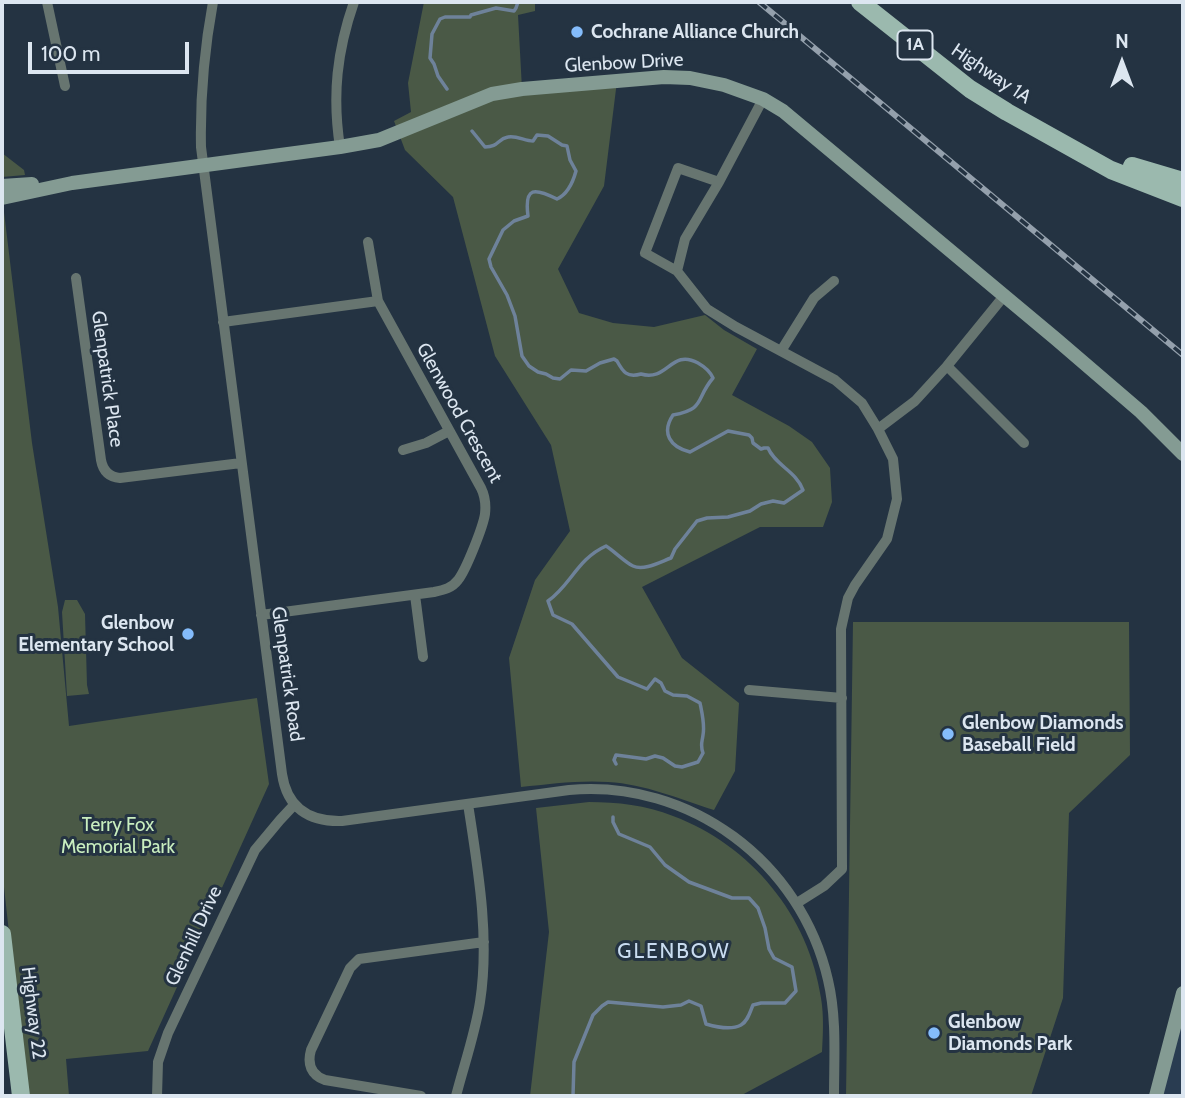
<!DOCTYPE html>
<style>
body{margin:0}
#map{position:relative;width:1185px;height:1098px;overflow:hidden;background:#243342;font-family:Cabin,sans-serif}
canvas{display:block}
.frame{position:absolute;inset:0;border:4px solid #dce6f0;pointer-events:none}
.north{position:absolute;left:1087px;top:28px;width:70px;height:70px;-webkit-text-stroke:5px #243342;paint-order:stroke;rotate:0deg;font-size:19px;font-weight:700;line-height:28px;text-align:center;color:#dce6f0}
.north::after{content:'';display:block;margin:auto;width:24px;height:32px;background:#dce6f0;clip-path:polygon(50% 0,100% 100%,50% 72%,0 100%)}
.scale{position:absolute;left:28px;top:42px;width:161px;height:32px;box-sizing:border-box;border:4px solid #dce6f0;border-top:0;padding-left:9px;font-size:21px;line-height:24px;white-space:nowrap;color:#dce6f0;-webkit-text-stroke:5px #243342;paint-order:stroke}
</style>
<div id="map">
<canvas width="1185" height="1098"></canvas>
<div class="frame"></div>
<div class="north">N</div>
<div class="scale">100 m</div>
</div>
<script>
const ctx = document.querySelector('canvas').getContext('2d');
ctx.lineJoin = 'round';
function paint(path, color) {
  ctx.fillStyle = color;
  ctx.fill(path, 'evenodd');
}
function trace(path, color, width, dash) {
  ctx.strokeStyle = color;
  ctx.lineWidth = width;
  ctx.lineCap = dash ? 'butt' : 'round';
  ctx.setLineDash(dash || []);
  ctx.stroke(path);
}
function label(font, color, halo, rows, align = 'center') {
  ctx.font = font + ' Cabin,sans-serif';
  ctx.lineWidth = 6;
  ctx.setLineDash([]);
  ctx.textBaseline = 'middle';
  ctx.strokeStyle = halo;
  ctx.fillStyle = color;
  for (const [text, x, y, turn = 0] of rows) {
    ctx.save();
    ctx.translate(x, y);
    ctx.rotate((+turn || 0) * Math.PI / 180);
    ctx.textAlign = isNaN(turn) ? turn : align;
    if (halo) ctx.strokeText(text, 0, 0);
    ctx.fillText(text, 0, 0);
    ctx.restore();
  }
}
paint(new Path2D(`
 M1183,993v103h-27z`), '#293c51');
paint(new Path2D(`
 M424,2h111v9l-17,4 4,74 95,-8 -13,105 -46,83 21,44 34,10 41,4 51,-12 19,15 33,19 -25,46 57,31 23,16 18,26 2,34 -9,25h-63l-118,60 40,71 57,45 -4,68 -21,39c-35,-11 -69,-26 -106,-28 -28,-2 -58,2 -87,5l-12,-129 26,-78 35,-49 -19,-86 -56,-89 -42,-159 -48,-47 -11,-29 17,-9 -3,-29z
 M2,153l22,17 1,5 -23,2z
 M4,212l28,231 26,164 11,119 188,-28 12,86 -121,267 -82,8 3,37h-42l-25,-227v-656z
 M65,600h12l8,14 2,71 2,9 -22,2 -5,-84z
 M853,622h276l1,133 -61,58 -6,185 -32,98h-185z
 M589,802c28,0 57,3 84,14 78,29 136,100 148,182 3,18 2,36 1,54l-82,44h-210l19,-164 -13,-124z`), '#4a5946');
trace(new Path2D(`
 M447,89l-9,-13 -4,-12 -4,-6 2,-24 8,-15 5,-2h25l1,-2 25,-7 18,3 2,-3 2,-6
 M472,131l13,16c14,0 12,-8 23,-10 8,-2 17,4 25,4l4,-6 11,1 14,9 5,1 3,14 6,11c-3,11 -8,23 -19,28 -22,-11 -33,-13 -29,17l-14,5 -11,9 -14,29 2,8 16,28 8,21 7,40 7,10 9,6 8,2 7,4 7,1 11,-9 15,1 14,-8 14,-4 3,2c6,11 10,17 24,13 27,8 30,-26 57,-11 7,4 12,8 15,15 -18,21 -7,31 -40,37 -12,18 -3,32 17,37l38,-21 21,4 3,3 1,5 8,6 3,-1h4c7,17 28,23 35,42l-19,13 -11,-2 -12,3 -11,7 -22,6 -21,1 -10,3 -22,28 -4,9c-11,4 -27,13 -38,8 -7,-3 -19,-15 -27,-20 -29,13 -35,39 -58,55l5,14 19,9 46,53 29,12 8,-10 6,4 4,8 8,4 14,1 13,7c2,10 5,22 3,32 -1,8 -3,10 0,18l-5,9 -16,5 -7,-1 -12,-8 -8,-2 -9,3 -30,-4 -2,5 2,4
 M573,1096l1,-34 19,-47 9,-9 6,-4 55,5 18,-2 8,-4 12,5 5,18c10,3 26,6 35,1 7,-4 9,-13 12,-20l8,-2h24l11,-12 -4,-24 -18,-9 -5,-9 -4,-21 -7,-20 -9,-10h-17l-43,-16 -24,-17 -15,-18 -31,-13 -6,-12v-5`), '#6e829a', 3.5);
trace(new Path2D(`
 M47,2l18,84
 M213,2c-9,49 -13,96 -12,145l81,627c5,34 27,48 60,47l227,-31c121,-11 232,72 259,190 9,38 6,78 6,116
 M763,99l-44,83 -34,57 -8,32 30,38 29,18 99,53 27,23 16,26 15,30 4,40 -10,40 -32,46 -7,13 -7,31 1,240 -18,17 -27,17
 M340,147c-8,-52 -3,-96 14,-145
 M368,242l10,59
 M677,271l-32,-18 33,-85 41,14
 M76,278l25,182c2,11 8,17 19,18l121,-15
 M223,322l155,-21 103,187c4,8 5,17 4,26 -2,13 -19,56 -27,66 -6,8 -14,10 -24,12l-173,23
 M781,351l33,-53 20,-17
 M947,366l77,77
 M878,429l37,-28 32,-35 57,-70
 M403,450l23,-7 23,-12
 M415,595l8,62
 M749,690l93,8
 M157,1096l1,-34 10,-29 87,-183 25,-30 14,-15
 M421,1096l-96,-16c-14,-5 -18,-16 -14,-30l39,-82 9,-9 125,-17
 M456,1096c8,-31 19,-62 24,-94 10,-65 -2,-133 -12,-198`), '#677570', 10);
trace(new Path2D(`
 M2,186l30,-2
 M2,198l70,-15 268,-36 39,-7 113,-46 30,-5 142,-12 26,1 34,7 39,14 20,12 273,228 85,73 42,42
 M1156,1096l27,-103`), '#849b93', 14);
trace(new Path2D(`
 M860,2l110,87 37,23 104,58 72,28
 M1132,166l51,15
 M2,934l19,162`), '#9bb9ae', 18);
const rail = new Path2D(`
 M759,2l424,353`);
trace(rail, '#94a0ac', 6);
trace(rail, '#243342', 3.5, [10]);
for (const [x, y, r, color] of [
 [577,32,7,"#84bcfb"],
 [188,634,7,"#84bcfb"],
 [948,734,7,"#84bcfb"],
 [934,1033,7,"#84bcfb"]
]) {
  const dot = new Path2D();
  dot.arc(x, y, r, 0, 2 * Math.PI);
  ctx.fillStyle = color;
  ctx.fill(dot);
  trace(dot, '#243342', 2.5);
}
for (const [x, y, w] of [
 [915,45,35]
]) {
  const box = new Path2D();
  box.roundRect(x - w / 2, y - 14.5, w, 29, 5);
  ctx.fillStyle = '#243342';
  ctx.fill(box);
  trace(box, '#dce6f0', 2);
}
label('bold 18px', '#dce6f0', null, [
 ["1A",915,45]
]);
label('bold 19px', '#dce6f0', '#243342', [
 ["Cochrane Alliance Church",591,32],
 ["Glenbow",174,623,"right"],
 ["Elementary School",174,645,"right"],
 ["Glenbow Diamonds",962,723],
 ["Baseball Field",962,745],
 ["Glenbow",948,1022],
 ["Diamonds Park",948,1044]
], 'left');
label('19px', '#dce6f0', '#243342', [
 ["Glenbow Drive",624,63,-3],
 ["Highway 1A",991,74,34],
 ["Glenpatrick Place",107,379,82],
 ["Glenwood Crescent",459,413,61],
 ["Glenpatrick Road",287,674,82],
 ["Glenhill Drive",194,936,-65],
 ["Highway 22",33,1013,83]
]);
label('19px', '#c9eebf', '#243342', [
 ["Terry Fox",118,825],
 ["Memorial Park",118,847]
]);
ctx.letterSpacing = '2px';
label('21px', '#c9dcf0', '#243342', [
 ["GLENBOW",674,952]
]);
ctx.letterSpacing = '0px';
</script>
